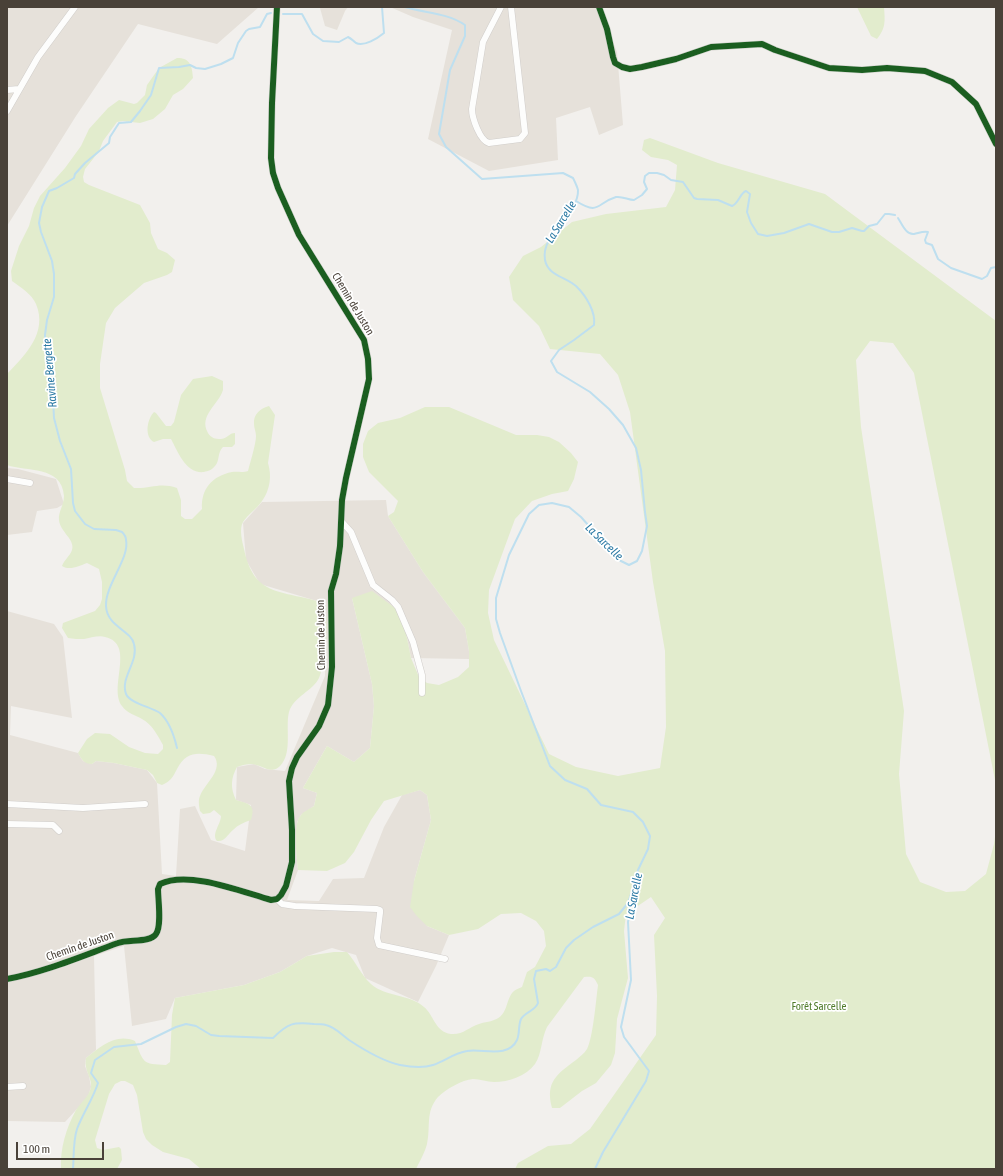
<!DOCTYPE html>
<meta charset="utf-8">
<style>
body{margin:0}
#map{position:relative;width:1003px;height:1176px;overflow:hidden;background:#f2f0ed;font-family:"Asap Condensed",sans-serif}
canvas{display:block}
.frame{position:absolute;inset:0;border:8px solid #494138;pointer-events:none}
.scale{position:absolute;left:16px;top:1142px;width:88px;height:18px;box-sizing:border-box;border:2px solid #494138;border-top:0;padding-left:5px;font-size:12px;line-height:14px;white-space:nowrap;color:#494138;-webkit-text-stroke:3px #fff;paint-order:stroke}
</style>
<div id="map">
<canvas width="1003" height="1176"></canvas>
<div class="frame"></div>
<div class="scale">100 m</div>
</div>
<script>
const ctx = document.querySelector('canvas').getContext('2d');
ctx.lineJoin = 'round';
function paint(path, color) {
  ctx.fillStyle = color;
  ctx.fill(path, 'evenodd');
}
function trace(path, color, width, dash) {
  ctx.strokeStyle = color;
  ctx.lineWidth = width;
  ctx.lineCap = dash ? 'butt' : 'round';
  ctx.setLineDash(dash || []);
  ctx.stroke(path);
}
function label(font, color, halo, rows, align = 'center') {
  ctx.font = font + ' "Asap Condensed",sans-serif';
  ctx.lineWidth = 3.5;
  ctx.setLineDash([]);
  ctx.textBaseline = 'middle';
  ctx.strokeStyle = halo;
  ctx.fillStyle = color;
  for (const [text, x, y, turn = 0] of rows) {
    ctx.save();
    ctx.translate(x, y);
    ctx.rotate((+turn || 0) * Math.PI / 180);
    ctx.textAlign = isNaN(turn) ? turn : align;
    if (halo) ctx.strokeText(text, 0, 0);
    ctx.fillText(text, 0, 0);
    ctx.restore();
  }
}
paint(new Path2D(`
 M7,7h252l-42,37 -79,-20 -62,92 -69,110z
 M317,7h31l-3,4 -8,19 -12,-4 -5,-18z
 M390,7h209l18,45 6,73 -24,10 -9,-28 -34,11 2,42 -69,11 -61,-32 24,-109 -39,-13z
 M7,468l11,1 38,10 8,25 -7,4 -20,3 -5,21 -25,3z
 M386,500l2,16 35,56 42,56 4,23v8l-58,-1 -5,-25 -54,-35 20,86 2,22 -4,42 -16,14 -27,-16 -24,42 14,5 -3,13 -13,9 -4,7 -1,29 2,19 -11,30 32,1 14,-22 31,-1 20,-51 18,-32 18,-5 7,5 4,25 -17,61 13,45 22,9 -13,31 -18,36 -53,-24 -9,-23 -24,-7 -25,8 -27,16 -36,13 -69,13 -9,21 -34,7 -8,-80 -30,10 2,94 -10,8 -1,8 4,10 2,11 -3,10 -23,25 -58,-1v-510l47,13 9,13 9,81 -61,-12 -1,29 68,18 5,8 9,3 4,-3 18,2 33,7 10,13 5,91 14,2 4,-67 15,-3 16,34 34,11 6,-46 -15,-5 1,-33 17,-3 11,5 20,2 40,-95 1,-59 -9,-16 -57,-17 -14,-24 -3,-37 19,-21z`), '#e6e1da');
paint(new Path2D(`
 M857,7h27c1,14 2,21 -7,32l-6,-3z
 M177,58c13,0 15,7 16,20l-10,11 -10,6 -8,14 -12,10 -13,4 -17,-2 -6,1 -14,19 -4,10 -6,8 -8,10 -2,8 1,5 5,3 51,20 10,18 1,10 7,16 9,4 8,7 -3,12 -5,3 -23,8 -29,25 -9,15 -6,41v24l25,82 2,11 7,7c16,1 26,-6 43,0l4,12v16l4,3h7l10,-10c-1,-20 10,-33 30,-37 5,-1 10,1 16,-1 2,-8 8,-27 8,-35 0,-4 -2,-8 -2,-12 -1,-10 7,-16 15,-18l6,9 -7,48c4,13 2,27 -6,38 -5,8 -14,13 -19,21 -4,7 -1,19 1,27 10,47 35,41 73,52 3,5 8,11 9,16 2,12 -2,50 -7,61 -6,13 -25,18 -30,34 -4,15 4,41 -9,54 -9,9 -18,-1 -28,-2 -5,0 -10,1 -15,3 -6,11 -7,21 -1,33 13,4 20,4 15,20 -7,2 -13,5 -18,10 -6,5 -8,12 -16,11 -6,-7 4,-17 4,-25l-7,-6 -4,3 -7,1 -3,-3c-1,-5 -2,-11 0,-15 5,-13 24,-26 14,-40 -17,-4 -28,-4 -37,13 -4,8 -6,12 -15,16l-5,-2 -4,-8 -6,-5 -33,-7 -18,-2 -4,3c-8,0 -10,-4 -14,-11l9,-14 8,-6 15,1 19,13 16,6 13,1 5,-5v-4c-5,-9 -11,-21 -21,-26 -7,-4 -15,-6 -20,-13 -14,-19 14,-62 -17,-69 -6,-2 -15,1 -21,2 -5,0 -11,0 -16,-1l-6,-10 1,-5 32,-12 5,-6 2,-6v-17l-3,-13 -12,-6c-8,3 -17,8 -25,3 2,-6 8,-10 10,-16 3,-11 -12,-18 -13,-30 -1,-8 5,-15 5,-24 -2,-31 -38,-24 -57,-31v-91c18,-19 41,-41 29,-70 -4,-10 -16,-17 -24,-23l-1,-10 8,-25 10,-20 5,-18 6,-12 25,-28 16,-22 8,-17 19,-21 11,-8 15,4 3,-1 8,-8 2,-10 12,-17z
 M650,138l68,25 107,31 171,127v464l-82,-412 -21,-30 -23,-2 -14,19 5,67 43,284 -5,63 7,80 14,28 26,10 19,-1 21,-17 8,-30 2,-15v340h-481l3,-6 30,-17 23,-2 19,-15 66,-94 1,-39 -3,-61 11,-17 -14,-21 -25,17 -2,17 4,47 -11,41 -2,34 -4,12 -15,18 -14,8 -22,17h-8c-7,-26 5,-34 24,-48 3,-3 8,-6 11,-11 6,-11 9,-49 11,-64 -4,-8 -5,-9 -14,-8l-37,50c-6,12 -5,27 -12,37 -9,12 -26,18 -41,18 -7,0 -14,-3 -21,-3 -11,1 -27,10 -35,18 -13,15 -7,30 -11,47 -2,8 -7,17 -11,25h-215l-12,-10 -26,-7 -11,-7 -6,-6 -3,-7 -6,-37 -4,-10 -8,-4h-4l-6,3 -6,10 -14,46 2,8 6,2 16,-3 2,2 1,11 -5,9h-56c-1,-20 5,-41 15,-59 5,-8 13,-13 15,-23 1,-7 -4,-13 -5,-20 -1,-3 0,-7 0,-9 15,-12 30,-25 49,-17 9,22 7,23 31,24l4,-3 2,-47 3,-17 69,-13 36,-13 27,-16 27,-4h13c9,10 14,23 24,32 14,13 39,10 53,23 10,8 11,25 27,27 12,1 18,-7 28,-10 5,-2 11,-2 15,-4 15,-5 11,-21 20,-29 2,-2 6,-3 8,-4l5,-15 8,-5 11,-21 -2,-15 -8,-10 -15,-8 -20,1 -23,15 -29,6 -22,-9 -11,-11 -6,-8 4,-26 17,-61 -4,-25 -7,-5 -36,11 -13,19 -17,32 -9,11 -18,8 -29,-1c-1,-12 -6,-46 3,-55 3,-4 9,-6 13,-9l3,-13 -14,-5 24,-42 27,16 16,-14 4,-42 -2,-22 -20,-86 20,-7 23,17 11,25 5,25 8,19 8,6 12,2 19,-8 11,-10v-16l-4,-23 -42,-56 -35,-56 6,-4 4,-11 -29,-29 -6,-15v-13l5,-13 10,-8 22,-5 25,-11h24l67,28h21l12,2 10,5 12,11 7,9 -4,17 -6,12 -16,3 -20,7 -17,18 -26,71 -1,23 6,27 55,114 27,13 42,9 42,-8 6,-41 -1,-76 -12,-69 -23,-170 -12,-37 -18,-21 -50,-5 -11,-23 -26,-26 -4,-23 14,-21 18,-9 31,-25 34,-8 60,-7 9,-17 2,-25 -9,-5 -17,-3 -9,-7 2,-10z
 M212,376l11,5c0,3 0,6 0,9 -4,14 -25,26 -15,43 3,5 7,6 13,6 7,-1 8,-6 14,-6v11l-3,3h-9c-6,6 -3,14 -8,19 -3,4 -7,5 -11,6 -18,2 -26,-20 -33,-33h-8l-9,3c-10,-5 -7,-23 0,-30l2,1 10,13h5l3,-4 7,-27 12,-16z`), '#e2eccd');
trace(new Path2D(`
 M405,7c20,6 43,6 60,18v11l-15,34 -11,64 7,13 36,32 81,-6 10,5c2,4 4,8 5,12 1,25 -38,44 -33,70 3,16 22,17 32,27 9,9 19,25 17,38l-20,15 -15,10 -8,11 6,11 33,20 19,17 14,16 13,23 5,22 4,42 2,14 -5,25 -5,10 -8,4 -10,-5 -38,-43 -12,-10 -17,-4 -13,2 -10,9 -20,41 -13,43v21l4,14 21,58 29,75 15,14 22,9 14,16 32,7 10,10 7,14 -2,13 -10,21 -10,52 3,58 -10,47 3,10 25,34 -3,10 -43,71 -8,17
 M283,14h19l11,20 10,7 16,1 9,-5c4,2 5,4 8,6 8,4 22,-5 28,-10l-2,-26
 M576,201c24,15 20,2 40,-4 7,-1 12,3 18,3l8,-5 5,-6 -3,-7 1,-6 4,-3h8l7,2 7,5 12,2 11,16 3,1 21,1 14,6c7,-3 8,-13 14,-15l4,3 -3,18 4,11 7,11 9,2 17,-3 25,-9 23,8h7l13,-4 10,3h2l5,-5 8,-2 8,-10h4l6,1
 M898,218c4,6 8,17 16,16 5,-1 9,-3 14,-2l-3,8 1,3 6,2 6,14 13,9 31,11 5,-3 4,-8 5,-1
 M177,748c-3,-13 -7,-26 -17,-35 -9,-6 -30,-10 -34,-19 -6,-17 13,-32 8,-50 -3,-14 -27,-17 -28,-38 -1,-21 24,-48 20,-66 0,-3 -2,-6 -4,-8l-6,-2 -22,-1 -9,-5 -10,-13 -2,-8 -2,-34 -11,-28 -6,-23 -2,-40 -6,-21 -1,-22 2,-15 7,-23v-23l-2,-13 -11,-29 -2,-9 3,-16 7,-16 8,-3 17,-10 1,-4 10,-11 24,-20 1,-6 9,-14 12,-1 9,-11 11,-16 8,-27 20,-1 11,-2 6,3 9,1 16,-5 12,-6 5,-15 8,-12 3,-2 11,-2 7,-13 4,-1
 M73,1169c1,-13 0,-28 4,-40 6,-16 16,-30 21,-46l-7,-10 4,-13 19,-13 27,-3 35,-17 10,-3 10,2 15,9 8,1 54,2c15,-15 20,-16 41,-14 3,0 8,0 12,1 9,2 15,9 23,15 15,10 33,21 51,25 10,2 24,3 33,0 12,-4 21,-12 34,-14 15,-3 41,8 50,-11 3,-7 1,-14 4,-21 4,-7 14,-8 17,-16l-4,-24 2,-8 10,-2 4,2 6,-4 10,-19 8,-8 19,-13 26,-13 9,-11 7,-21`), '#bedfef', 2);
const minor = new Path2D(`
 M501,7l-18,35 -11,67c0,9 8,32 17,34l31,-4 5,-6 -14,-126
 M599,7l8,22 6,28 2,6 7,4 8,2 12,-2 34,-8 35,-12 51,-3 13,6 54,18 33,2 25,-2 38,3 27,11 24,22 20,40
 M7,90l12,-1
 M7,111l31,-54 37,-50
 M7,479l23,4
 M342,522l9,10 22,53 19,15 6,7 15,35 9,33v18
 M7,804l76,4 62,-4
 M7,824l46,1 6,6
 M277,899l5,5 13,2 82,3 3,1v3l-3,25 2,7 66,14
 M7,979c38,-7 75,-23 111,-36 10,-4 32,0 38,-9 6,-8 2,-35 2,-45l2,-5c29,-14 82,8 111,16l6,-1 4,-4 5,-9 6,-24v-32l-3,-49 3,-13 5,-11 22,-31 9,-21 4,-38 -1,-76 5,-17 4,-28 2,-46 4,-22 23,-99 -1,-20 -4,-19 -65,-105 -21,-47 -5,-15 -2,-15 1,-55 5,-96
 M7,1087l16,-1`);
trace(minor, '#d0cdca', 7);
trace(minor, '#fdfdfc', 6);
trace(new Path2D(`
 M599,7l8,22 6,28 2,6 7,4 8,2 12,-2 34,-8 35,-12 51,-3 13,6 54,18 33,2 25,-2 38,3 27,11 24,22 20,40
 M7,979c38,-7 75,-23 111,-36 10,-4 32,0 38,-9 6,-8 2,-35 2,-45l2,-5c29,-14 82,8 111,16l6,-1 4,-4 5,-9 6,-24v-32l-3,-49 3,-13 5,-11 22,-31 9,-21 4,-38 -1,-76 5,-17 4,-28 2,-46 4,-22 23,-99 -1,-20 -4,-19 -65,-105 -21,-47 -5,-15 -2,-15 1,-55 5,-96`), '#1b5e20', 6);
label('11px', '#494138', '#fff', [
 ["Chemin de Juston",353,304,59],
 ["Chemin de Juston",321,635,-91],
 ["Chemin de Juston",80,946,-19]
]);
label('11px', '#4f7b2a', '#fff', [
 ["Forêt Sarcelle",819,1007]
]);
label('italic 12px', '#2d7ba5', '#fff', [
 ["La Sarcelle",561,222,-58],
 ["Ravine Bergette",50,373,-95],
 ["La Sarcelle",604,542,44],
 ["La Sarcelle",634,896,-79]
]);
</script>
